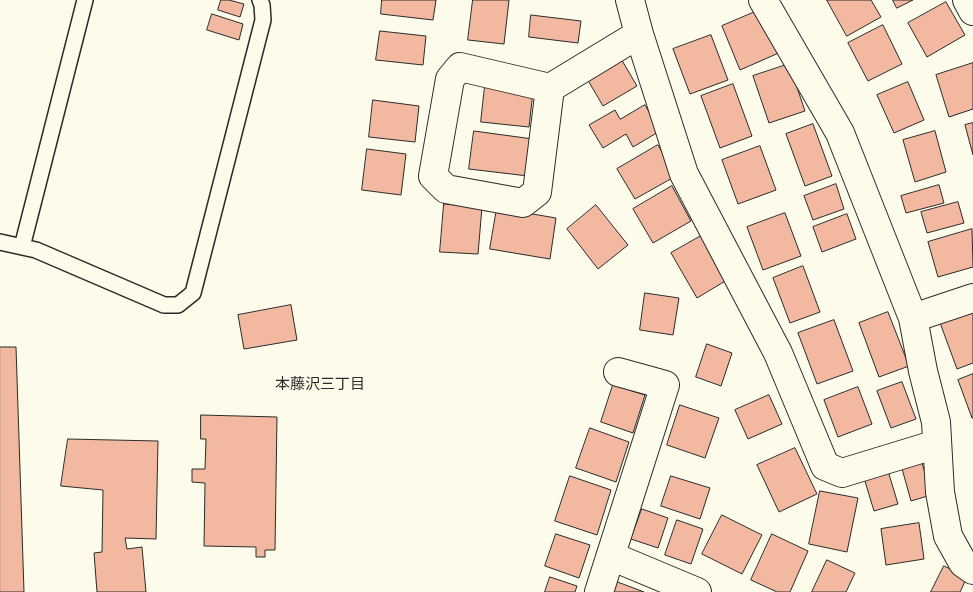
<!DOCTYPE html>
<meta charset="utf-8">
<style>
body{margin:0}
canvas{display:block;background:#fdfbea}
</style>
<canvas width="973" height="592"></canvas>
<script>
const ctx = document.querySelector('canvas').getContext('2d');
ctx.lineJoin = 'round';
function paint(path, color) {
  ctx.fillStyle = color;
  ctx.fill(path, 'evenodd');
}
function trace(path, color, width, dash) {
  ctx.strokeStyle = color;
  ctx.lineWidth = width;
  ctx.lineCap = dash ? 'butt' : 'round';
  ctx.setLineDash(dash || []);
  ctx.stroke(path);
}
function label(font, color, halo, rows, align = 'center') {
  ctx.font = font + ' "Titillium Web","Noto Sans JP",sans-serif';
  ctx.lineWidth = 4;
  ctx.setLineDash([]);
  ctx.textBaseline = 'middle';
  ctx.strokeStyle = halo;
  ctx.fillStyle = color;
  for (const [text, x, y, turn = 0] of rows) {
    ctx.save();
    ctx.translate(x, y);
    ctx.rotate((+turn || 0) * Math.PI / 180);
    ctx.textAlign = isNaN(turn) ? turn : align;
    if (halo) ctx.strokeText(text, 0, 0);
    ctx.fillText(text, 0, 0);
    ctx.restore();
  }
}
const building = new Path2D(`
 M221,0h8l15,4 -4,13 -22,-7z
 M382,0h54l-3,20 -52,-6z
 M473,0h36l-5,44 -36,-4z
 M827,0h44l10,17 -34,19z
 M893,0h20l-16,8z
 M946,2l19,33 -38,22 -19,-34z
 M762,9l19,43 -41,18 -18,-44z
 M212,14l31,10 -4,16 -32,-10z
 M531,15l50,6 -3,22 -49,-6z
 M883,25l19,39 -34,17 -20,-38z
 M380,31l46,5 -3,29 -47,-5z
 M711,35l17,45 -38,14 -17,-45z
 M620,57l17,29 -34,20 -17,-29z
 M973,63v46l-24,8 -13,-42z
 M789,64l16,47 -36,12 -16,-47z
 M908,82l16,38 -30,13 -17,-38z
 M733,84l19,52 -32,12 -19,-52z
 M485,86l48,6 -4,35 -48,-5z
 M373,100l46,6 -4,36 -46,-5z
 M645,105l15,26 -27,16 -7,-13 -23,14 -14,-23 26,-15 5,9z
 M973,123v32l-8,-30z
 M813,124l19,52 -27,10 -19,-52z
 M474,131l59,8 -5,37 -59,-7z
 M935,131l11,41 -31,10 -12,-42z
 M658,145l18,31 -41,23 -18,-30z
 M760,146l16,44 -38,14 -16,-44z
 M367,149l39,5 -5,41 -39,-5z
 M836,184l8,25 -31,11 -9,-24z
 M939,185l5,18 -38,10 -5,-17z
 M672,186l19,35 -38,22 -20,-34z
 M958,202l6,21 -37,10 -6,-21z
 M444,204l38,3 -4,47 -38,-2z
 M596,205l32,40 -30,24 -31,-40z
 M497,208l59,10 -6,41 -60,-10z
 M785,213l16,43 -38,14 -16,-43z
 M847,214l9,25 -34,13 -9,-25z
 M972,229l1,38 -35,10 -10,-35z
 M701,236l26,44 -30,18 -26,-45z
 M803,266l17,46 -30,11 -17,-45z
 M645,293l34,5 -6,37 -33,-5z
 M291,305l6,35 -53,9 -6,-34z
 M973,307v56l-16,6 -18,-49z
 M888,312l21,54 -30,11 -20,-54z
 M834,320l19,51 -36,13 -19,-51z
 M707,344l25,9 -11,33 -25,-9z
 M0,347h16l8,245h-24z
 M973,374v44h-1l-14,-38z
 M902,382l14,37 -25,9 -14,-37z
 M613,385l32,10 -12,38 -32,-11z
 M858,387l14,37 -34,13 -14,-37z
 M769,395l13,29 -34,15 -13,-29z
 M680,405l39,13 -14,40 -38,-13z
 M201,415l76,2 -2,133h-10v7h-9v-10l-52,-1 1,-63 -13,-1v-13h13l1,-30h-5z
 M590,428l39,14 -13,40 -40,-14z
 M68,439l90,2 -2,98 -31,-1 2,11 15,-2 4,45h-49l-3,-39 8,-1 1,-62 -42,-4z
 M795,448l22,46 -38,18 -22,-47z
 M921,459l10,36 -20,6 -10,-36z
 M888,471l10,33 -24,7 -10,-33z
 M570,476l41,14 -14,45 -42,-14z
 M671,476l39,12 -10,31 -39,-13z
 M820,491l38,7 -11,54 -38,-8z
 M642,509l26,9 -10,30 -27,-9z
 M722,515l40,20 -20,39 -40,-20z
 M677,520l26,9 -12,35 -26,-9z
 M919,523l5,36 -38,6 -5,-36z
 M556,534l34,11 -11,33 -34,-12z
 M772,534l36,17 -18,41h-13l-26,-12z
 M827,560l28,13 -9,19h-34z
 M944,566l23,11 -7,15h-29z
 M550,577l27,9 -2,6h-30z
 M615,581l29,11h-33z`);
paint(building, '#f2b8a0');
trace(building, '#2b2b2b', 1);
const lane = new Path2D(`
 M0,242l36,8 128,55h14l15,-12 70,-273 -1,-15 -2,-5
 M22,247l63,-247`);
const street = new Path2D(`
 M630,0l9,34 45,140 94,179 47,113 17,7 95,-29
 M763,0l77,133 73,185 10,53 13,51 4,70 8,44 15,27 10,7
 M967,0l6,11
 M550,88l-13,104 -14,11 -77,-14 -13,-13 17,-97 10,-12 90,21 89,-54
 M913,318l60,-20
 M611,556l86,36
 M599,592l66,-207 -47,-13`);
trace(lane, '#2b2b2b', 18);
trace(street, '#2b2b2b', 30);
trace(lane, '#fdfbea', 15);
trace(street, '#fdfbea', 28);
label('15px', '#2b2b2b', '#fdfbea', [
 ["本藤沢三丁目",320,385]
]);
</script>
